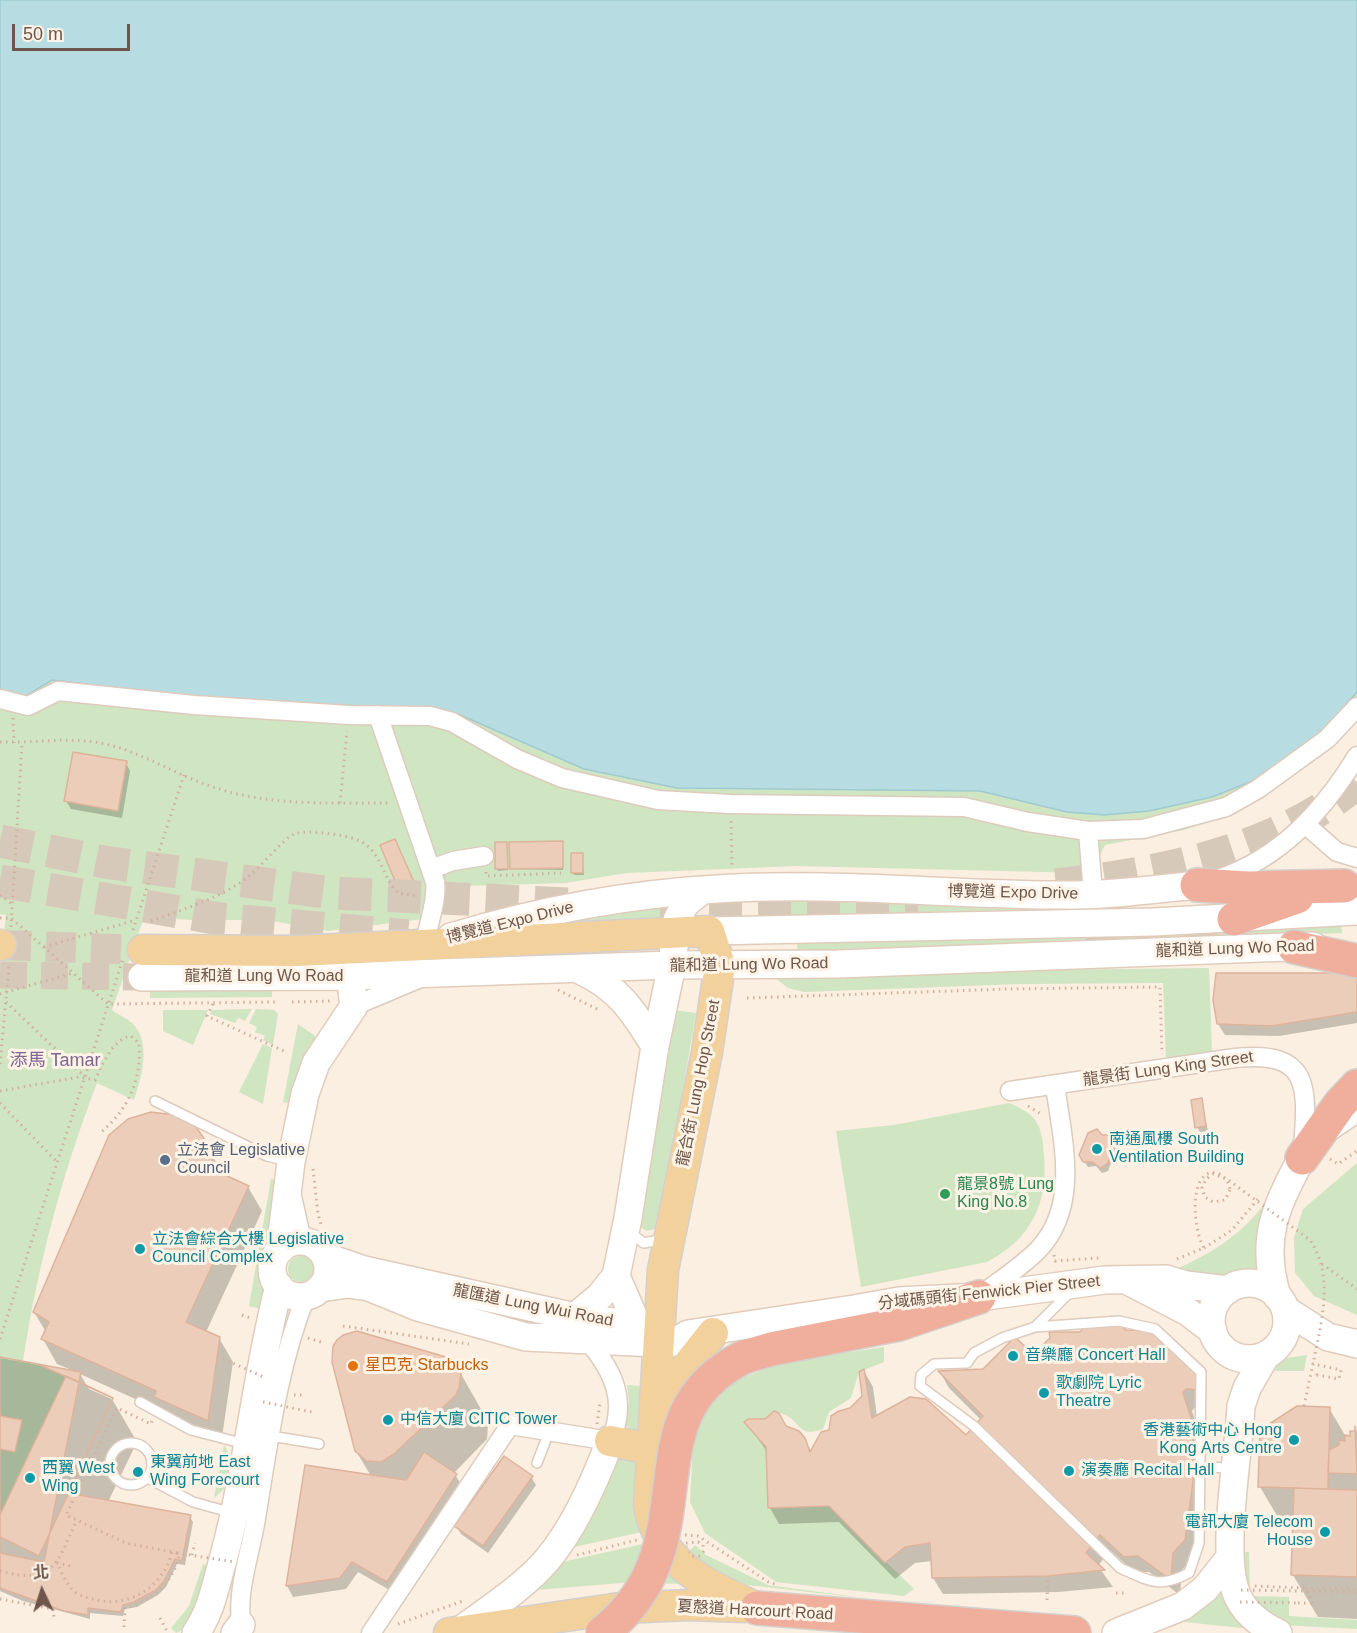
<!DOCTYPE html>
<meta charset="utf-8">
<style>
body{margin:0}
#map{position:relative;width:1357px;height:1633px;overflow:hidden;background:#faefe0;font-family:Helvetica,"Noto Sans TC",sans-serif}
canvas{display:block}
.north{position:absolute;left:12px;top:1561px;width:60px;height:60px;-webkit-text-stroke:4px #fdf3e6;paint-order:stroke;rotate:356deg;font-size:16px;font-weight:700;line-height:24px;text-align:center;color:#6e564a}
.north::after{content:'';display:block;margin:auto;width:21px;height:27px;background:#6e564a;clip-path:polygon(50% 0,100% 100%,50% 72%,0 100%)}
.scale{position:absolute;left:12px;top:24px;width:118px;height:27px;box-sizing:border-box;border:3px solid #6e564a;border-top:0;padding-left:8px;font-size:18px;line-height:21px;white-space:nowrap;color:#6e564a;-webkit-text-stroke:4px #fdf3e6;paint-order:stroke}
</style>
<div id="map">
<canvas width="1357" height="1633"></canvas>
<div class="north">北</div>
<div class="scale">50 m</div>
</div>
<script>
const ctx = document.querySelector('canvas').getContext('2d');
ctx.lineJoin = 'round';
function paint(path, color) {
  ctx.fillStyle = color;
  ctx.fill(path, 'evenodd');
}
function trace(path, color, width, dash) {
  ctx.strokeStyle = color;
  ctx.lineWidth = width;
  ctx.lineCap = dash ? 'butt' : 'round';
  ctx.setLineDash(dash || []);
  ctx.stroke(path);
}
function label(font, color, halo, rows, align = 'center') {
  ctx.font = font + ' Helvetica,"Noto Sans TC",sans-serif';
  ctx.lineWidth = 6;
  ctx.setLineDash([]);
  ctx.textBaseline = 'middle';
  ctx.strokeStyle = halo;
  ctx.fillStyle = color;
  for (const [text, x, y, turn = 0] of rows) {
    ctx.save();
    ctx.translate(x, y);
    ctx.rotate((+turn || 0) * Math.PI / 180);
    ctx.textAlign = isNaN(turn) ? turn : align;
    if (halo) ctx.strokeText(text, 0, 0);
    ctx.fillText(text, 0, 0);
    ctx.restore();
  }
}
paint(new Path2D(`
 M52,680l61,9 278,19 56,2 137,59 93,19 303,3 87,21 37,3 45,-4 63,-14 145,-105v23l-29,29 -95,70 -49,16 -79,15 -7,14 -14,14 -287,-7 -170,7 -62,10 -98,3 -20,16 -8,15 -111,14 -61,-11h-76l-47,-3 -32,93c7,5 18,10 23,16 16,20 6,53 -1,74l-37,-17c-35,91 -59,181 -74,278l15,3 28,12 -66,139v-535l6,-65 -6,-1v-225l24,8z
 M770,896l271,7v7l-271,10z
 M665,900l-5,21 -136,3z
 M1340,919l2,14 -545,21v-20z
 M1209,968l3,83 -46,8 -3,-76 -142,1 -217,8 -16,-4 -19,-15z
 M150,990h122v7l-122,1z
 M252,1009l-7,12 -7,-3 -3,5 -25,-9 2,-4z
 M256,1009l18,1 4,4 -5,31 -10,-5 2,-4 -10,-4 2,-5 -8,-4z
 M163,1010h45l-15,35 -30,-14z
 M673,1010l23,3 -36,209 -5,7 -8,2 -7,-4z
 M298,1024l20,14 -26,66 -9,-2z
 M263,1044l9,4 -9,56 -24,-12z
 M1009,1103c29,12 33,22 35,53 4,48 -13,83 -57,106l-126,25 -25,-156 58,-6z
 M1357,1163v152l-43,-19 -19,-23 -1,-35 9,-29z
 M271,1179l7,1 -13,86 1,22 -5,21 -12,-3z
 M1262,1207l-3,38 2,30 -16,-1 -19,4 -52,-8c36,-16 63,-32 88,-63z
 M288 1269a13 13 0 1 1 26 0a13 13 0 1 1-26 0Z
 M884,1347v15l-25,10 -8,26 -22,14 -6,17c-22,8 -21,-3 -34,-12 -4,-3 -10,-4 -15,-6l-9,8h-17l-4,3 22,25 2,61 61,-2 85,83 -10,7 -128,-14 -71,-49 -15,-31 4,-81 32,-37 58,-22z
 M1307,1355l-3,16h-36l19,-13z
 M627,1385l23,2 -4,47 -21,-8 4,-25z
 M224,1445l9,16 -6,25 -13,12z
 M637,1450l9,81 -81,18 46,-91z
 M652,1542l37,42 -68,-1 -97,8 25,-26z
 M688,1545v8l7,-8 11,10 62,30 103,14 -149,-17c-19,-7 -37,-13 -38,-36z
 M1241,1552h8l1,44 39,1v19l68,4v9l-77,-4 -35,-30z
 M203,1564l11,2 -28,62 -10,5 -5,-5 18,-22z
 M1223,1579l28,50 -76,-8z`), '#d0e5c1');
const water = new Path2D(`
 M0,0h1357v692l-34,39 -39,31 -29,18 -43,17 -63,14 -45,4 -37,-3 -87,-21 -303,-3 -93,-19 -126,-55 -23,-6 -201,-6 -182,-22 -28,17 -24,-8z`);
paint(water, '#b7dce1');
trace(water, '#9ecbd1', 1.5);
paint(new Path2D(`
 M126,763l4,8 -8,47 -51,-9 -5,-8z
 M506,844l2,26 -10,1 -1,-2z
 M397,845l19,42 -13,6 -21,-47z
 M563,845v25l-52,-1z
 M582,855l2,20h-10l-1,-2z
 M1357,974v49l-78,13 -54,-1 -7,-11z
 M1201,1100l7,31 -8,1 -3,-5z
 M1093,1131h5l4,6h8l7,11 -9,23 -6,2 -6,-7 -8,1 -7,-10 7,-21z
 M203,1137l20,39 25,11 14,24 -56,121 13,6 14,24 -12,82 -52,-23 -5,-9 -84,-38 9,15 23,10 25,43 -29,60 82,15 3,5 -8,43 -8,-1 -11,23 -8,8 -21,12 -12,2 -2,7 -33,-3v6l-67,-18 -23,-10v-233l74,13 -17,-7 -14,-25 3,-7 -12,-20z
 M1033,1356l163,16 10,17v17h-10l-4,5 10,31 -8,115 -12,13 -2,25 -31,-23 -14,1 -25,-23 -12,16 15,21 -55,5 -115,2 -10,-16 -1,-17 -17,2 -20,16 -56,-57 -60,2 -9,-16 -2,-55 -22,-31 19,-1 9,-8 14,15 16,11 8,13 51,-56 1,-25 9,16 4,30 89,20 15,-17 -32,-32 -9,-16 44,-2z
 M457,1367l29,51 2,6 -1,15 -33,34 8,13 -69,106 -35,-20 -12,17 -53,8 -6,-11 20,-119 64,9 -15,-25z
 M1329,1408l17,29h5v-5h5l1,-5v192l-39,-2 -25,-42 2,-55 -16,-1 -19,-32z
 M531,1477l5,8 -48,68 -27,-19 -5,-8z`), '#0003');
const building = new Path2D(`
 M73,752l54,9 -9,50 -54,-10z
 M395,839l19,43 -16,6 -18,-43z
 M563,841v27l-53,1 -1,-27z
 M495,842h12l1,27h-13z
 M571,853h12v20h-12z
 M1216,973h141v39l-85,14 -55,-2 -4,-24z
 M1202,1098l4,28 -11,2 -4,-28z
 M151,1112l24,3 21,12 14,20 4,23 35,16 -63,136 34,15 -12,84 -54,-24 2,-6 -115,-52 8,-17 -16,-10 76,-177 19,-16z
 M1097,1129l5,6h9l4,6 -7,22 -7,5 -9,-6h-9l-4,-7 9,-22z
 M1120,1325l6,5 28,1 44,40v19l-12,-1 -3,4 10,31v58l-8,58 -12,13 -2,27 -33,-24 -14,1 -24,-22 -14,18 19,17 -57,6 -116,2 -2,-35 -25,4 -20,16 -56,-57 -61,2 -2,-61 -22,-25 4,-3h17l9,-8 5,2 7,13 13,5 6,7 5,14 11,-20 8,-2 2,-14 8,-5 11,-3 12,-12 -3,-24 5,-3 8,49 38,-21 16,2 40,36 17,-19 -45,-45 45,-2 32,-32 18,17 17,-16 -1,-6h31l6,-6z
 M357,1331l89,26 12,9 3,8 -2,14 -3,7 -62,59 -13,8 -15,-1 -11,-10 -23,-89 1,-16 4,-6 6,-5z
 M0,1357l81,15 -37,190 -44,-9v-104l15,3 7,-32 -22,-4z
 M0,1357l38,7 75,34 -45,95 123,22 -9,46 -7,-2 -11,22 -8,9 -22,12 -11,3 -2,7 -33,-4v7l-24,-4 -64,-23z
 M66,1376l47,22 -74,158 -39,-19v-22z
 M1297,1406l33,1 -2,82 -70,-2 2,-57z
 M1355,1426l2,48 -29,-1 1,-23 10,-5v-5l6,1v-6l5,1v-5h5z
 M424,1452l33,22 -70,108 -35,-20 -12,16 -54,8 19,-121 101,15z
 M504,1456l29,20 -50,70 -29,-20z
 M1294,1488l63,2v87l-66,-2z`);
paint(building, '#eccdba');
trace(building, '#deb39c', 1.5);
trace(new Path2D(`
 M0,975l142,2`), '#d7c9ba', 27, [27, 14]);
trace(new Path2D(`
 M1,945l142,5`), '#d7c9ba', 30, [30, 15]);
trace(new Path2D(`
 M0,841l104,21 228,31 238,11
 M0,881l220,38 188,17
 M1056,885c105,-12 218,-33 301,-102
 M660,905l258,-4
 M1086,936l158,-6`), '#d7c9ba', 33, [33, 16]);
const lane = new Path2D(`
 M155,1101l112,55 22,5
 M629,1232l15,11 21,-4
 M1035,1327l84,-6 36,8 46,43 -2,171 -10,30c-31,16 -39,8 -69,-5l-146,-142 -54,-40 1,-11 13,-11 33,-1 7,-10 28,-15 33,-11 34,-34
 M140,1402l51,28 54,14
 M271,1436l48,8
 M110 1464a21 21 0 1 1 42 0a21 21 0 1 1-42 0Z
 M537,1463l12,-31
 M1202,1467l31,1
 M148,1478l45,24 40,11`);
const street = new Path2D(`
 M0,699l28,7 30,-15 136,14 155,10 81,1 22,6 65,37 45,19 96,22 72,4 234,3 64,15 60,9 55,-2 83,-22 32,-18 69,-50 30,-32
 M378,715l57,167c3,19 -8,43 -10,63
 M1306,825l31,27 20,6
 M1088,831l5,63
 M431,869l22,-8 31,-5
 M1218,879c63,-21 105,-68 139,-123
 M354,1006l64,-27
 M1010,1091l225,-33c75,-8 73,28 68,90
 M1332,1130l25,-17
 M292,1196l10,45
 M980,1296c19,-15 41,-29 58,-46 43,-45 24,-111 17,-165
 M243,1633c-9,-34 6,-75 12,-109 13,-76 22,-156 51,-228
 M371,1633l139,-208 100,16c18,-39 4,-69 -22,-100`);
const secondary = new Path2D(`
 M709,931l444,-9 204,-11
 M451,937c87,-26 175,-43 266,-48 112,-7 224,5 335,6 49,1 97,-5 145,-10
 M580,970c39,18 53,41 75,76
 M142,977l208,-1 322,-11 166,-1 475,-18
 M272 1269a28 28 0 1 1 56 0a28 28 0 1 1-56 0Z
 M280,1250l11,-88 14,-68 11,-31 38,-57 -4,-30
 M326,1257l38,13 220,49 60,6
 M1130,1282l58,30 25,19
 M1211 1321a38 38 0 1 1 76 0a38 38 0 1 1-76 0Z
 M320,1288l28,-4 21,3 49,20 108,30 131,6 18,-1 13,-8 166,-25
 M1277,1296c-17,-55 -2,-90 25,-138
 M1286,1310l42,27 29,7
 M837,1312l62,-11 80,-4 126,-17 61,-1 20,6 42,5
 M575,1317l25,-21 16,-20
 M645,1343l-29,-67 12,-58 27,-172 17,-81 5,-45 8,-16 17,-14
 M1266,1355l-19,33 -6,18c-2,47 -22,153 -3,191 8,17 23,28 40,36
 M461,1630c28,-21 63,-43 86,-70 28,-33 48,-79 63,-119
 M196,1633c16,-23 20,-50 28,-77 24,-89 32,-181 55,-270
 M235,1633l6,-8
 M1116,1633l67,-27 22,-17 23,-29`);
const primary = new Path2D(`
 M0,945h1
 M143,950l155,1 411,-20 11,34 -13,87 -44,218 -14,235c11,62 57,78 108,103
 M655,1406l58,-73
 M610,1441l41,8
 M449,1633l171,-25 70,-3 54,2`);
const highway = new Path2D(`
 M1197,885l51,3 96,-2
 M1234,919l63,-22
 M1294,947l63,14
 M1302,1158l38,-54 17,-18
 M744,1357l27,-8 128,-25 80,-27
 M757,1608l317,25`);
trace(lane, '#ddcbbd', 12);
trace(street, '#ddcbbd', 21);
trace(secondary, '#e1ccbc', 30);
trace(primary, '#d6d0cc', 33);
trace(highway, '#d6d0cc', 36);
trace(new Path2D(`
 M13,718l1,25
 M0,742c34,1 67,-5 101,1 40,8 76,33 115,45 53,18 118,15 174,15
 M340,803l7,-72
 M731,821l1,47
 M486,872v4l75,-3
 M0,895l12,9
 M0,918h11l97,86 167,-2
 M151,921c33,-12 67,-22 96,-43 13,-10 36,-39 47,-44 13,-5 60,1 71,10 17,12 19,36 33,49l21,3
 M11,927l11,-184
 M133,930l51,-155
 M44,947l92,-27
 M558,990l43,21
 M0,994l73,-21
 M747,998l260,-9 153,-2 2,67
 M6,1002l78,74
 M292,1002l40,-1
 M213,1004l-6,12 77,35
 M0,1064l9,-98
 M0,1091l79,-14 16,3c7,-14 18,-42 36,-44l8,7c3,37 -11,67 -39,90
 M0,1103l57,59
 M1028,1106l15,9
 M1330,1159l8,5 19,-13
 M313,1169l5,45 4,14
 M1204,1248l28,-18 26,-31
 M1054,1255l1,6 44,-3
 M1177,1259l27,-11c-9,-15 -13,-53 -3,-68 10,-15 28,-5 29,10
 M1322,1264l35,25
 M242,1315l9,3
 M343,1326l126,18
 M308,1338l13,4
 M0,1339l123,-380
 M294,1395h12
 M1304,1406l9,-42 28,6 -2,9 -22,-4v3
 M152,1421l-1,3 -34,-16 -51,107 60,28 51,10
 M597,1424l3,-21
 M685,1535l13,1 72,47 5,1
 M192,1555l3,-12
 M577,1555l60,-15
 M70,1566l-13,-3c4,8 8,18 14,25 5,7 16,10 25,12 34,8 68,-14 76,-48
 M0,1571c55,15 57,-9 77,-51
 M1255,1586l50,2 8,15
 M1305,1588l52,1
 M1116,1593h11
 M0,1599l53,10 1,8h-3
 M1047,1600l1,-24
 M1298,1603h15
 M160,1618l8,15
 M398,1624l65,-23
 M124,1627l1,-19c29,-8 48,-25 55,-55`), '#d0b09e', 3, [1.5, 4.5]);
trace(lane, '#fff', 9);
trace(street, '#fff', 18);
trace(secondary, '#fff', 27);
trace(primary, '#f3d19d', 30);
trace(highway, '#efaf9c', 33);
const highwayBridge = new Path2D(`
 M602,1633c26,-20 45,-46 55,-77 25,-78 -2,-155 87,-199`);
trace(highwayBridge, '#d6d0cc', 36, []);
trace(new Path2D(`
 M1230,1190l-5,10 -12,2 -8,-5 -3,-9 4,-9 7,-5 14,5 83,61c25,37 11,83 3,124
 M217,1356l49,22
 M263,1402l49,10
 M686,1543l12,-1 5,3 1,6 -5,5h-6l-4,-4
 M177,1553l58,9
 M1241,1590l116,2
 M1240,1602l58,1`), '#d0b09e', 3, [1.5, 4.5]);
trace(highwayBridge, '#efaf9c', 33);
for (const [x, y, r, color] of [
 [1097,1149,6,"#0f9aa8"],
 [165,1160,6,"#5c6f8a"],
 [945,1194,6,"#2e9e5b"],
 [140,1249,6,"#0f9aa8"],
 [1013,1356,6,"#0f9aa8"],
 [353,1366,6,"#e8710a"],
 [1044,1393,6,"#0f9aa8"],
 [388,1420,6,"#0f9aa8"],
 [1294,1440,6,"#0f9aa8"],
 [1069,1471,6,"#0f9aa8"],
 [138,1472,6,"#0f9aa8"],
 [30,1478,6,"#0f9aa8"],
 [1325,1532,6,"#0f9aa8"]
]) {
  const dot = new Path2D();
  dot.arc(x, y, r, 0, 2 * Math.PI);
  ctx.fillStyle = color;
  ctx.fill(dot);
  trace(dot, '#fdf3e6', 2);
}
label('16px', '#6e564a', '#fdf3e6', [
 ["博覽道 Expo Drive",1013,893,1],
 ["博覽道 Expo Drive",510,923,-14],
 ["龍和道 Lung Wo Road",1235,949,-2],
 ["龍和道 Lung Wo Road",749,965,-1],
 ["龍和道 Lung Wo Road",264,977],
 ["龍景街 Lung King Street",1168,1069,-8],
 ["龍合街 Lung Hop Street",699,1083,-79],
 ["分域碼頭街 Fenwick Pier Street",989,1293,-6],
 ["龍匯道 Lung Wui Road",533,1306,11],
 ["夏慤道 Harcourt Road",755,1611,3]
]);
label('16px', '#0d838f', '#fdf3e6', [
 ["南通風樓 South",1109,1140],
 ["Ventilation Building",1109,1158],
 ["立法會綜合大樓 Legislative",152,1240],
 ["Council Complex",152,1258],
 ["音樂廳 Concert Hall",1025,1356],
 ["歌劇院 Lyric",1056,1384],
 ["Theatre",1056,1402],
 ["中信大廈 CITIC Tower",400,1420],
 ["香港藝術中心 Hong",1282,1431,"right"],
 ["Kong Arts Centre",1282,1449,"right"],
 ["東翼前地 East",150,1463],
 ["Wing Forecourt",150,1481],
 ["西翼 West",42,1469],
 ["Wing",42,1487],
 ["演奏廳 Recital Hall",1081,1471],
 ["電訊大廈 Telecom",1313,1523,"right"],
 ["House",1313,1541,"right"]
], 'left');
label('16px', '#4e5e75', '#fdf3e6', [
 ["立法會 Legislative",177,1151],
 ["Council",177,1169]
], 'left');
label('16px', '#27864d', '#fdf3e6', [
 ["龍景8號 Lung",957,1185],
 ["King No.8",957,1203]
], 'left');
label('16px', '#c56008', '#fdf3e6', [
 ["星巴克 Starbucks",365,1366]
], 'left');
label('18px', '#816691', '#fdf3e6', [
 ["添馬 Tamar",55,1061]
]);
</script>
